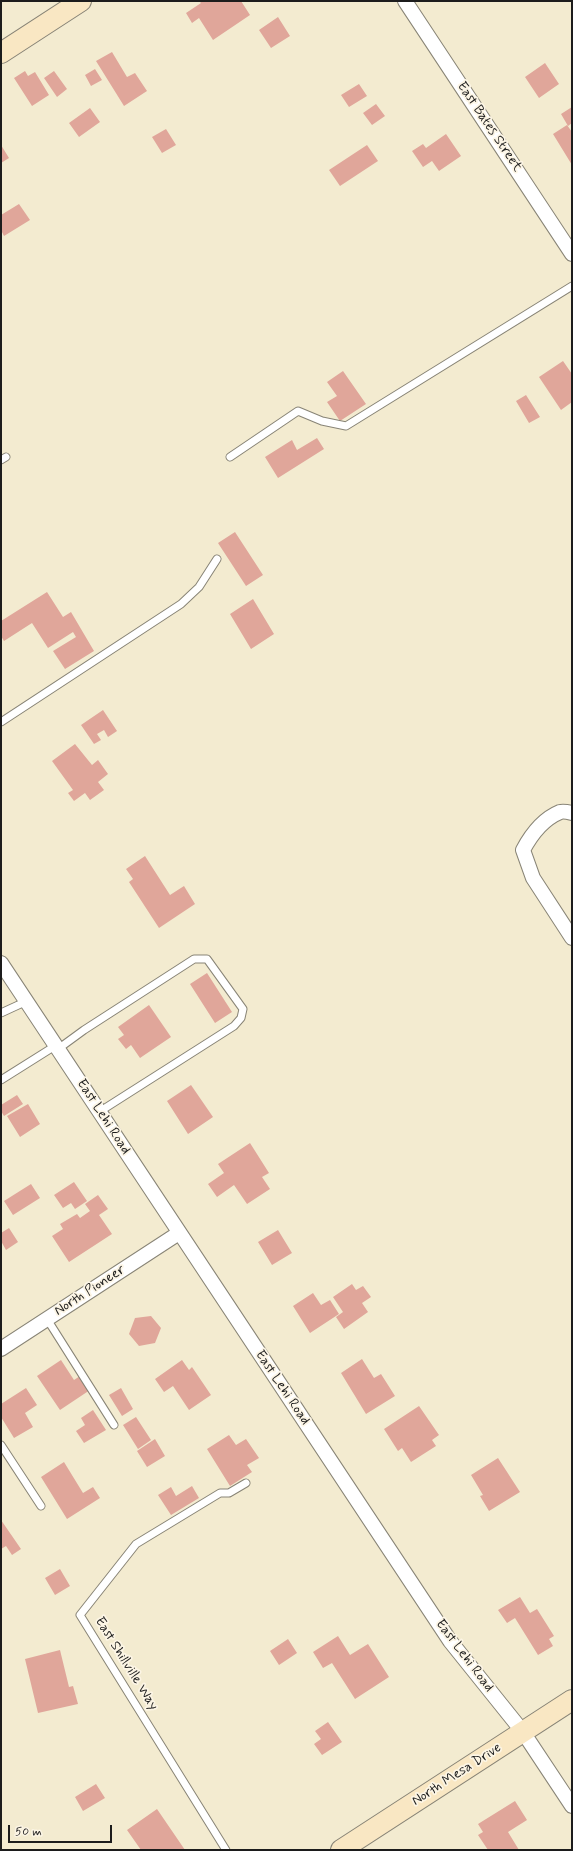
<!DOCTYPE html>
<style>
body{margin:0}
#map{position:relative;width:573px;height:1851px;overflow:hidden;background:#f3ebd0;font-family:Mynerve,sans-serif}
canvas{display:block}
.frame{position:absolute;inset:0;border:2px solid #1c1c1c;pointer-events:none}
.scale{position:absolute;left:8px;top:1825px;width:104px;height:18px;box-sizing:border-box;border:2px solid #1c1c1c;border-top:0;padding-left:5px;font-size:12px;line-height:14px;white-space:nowrap;color:#1c1c1c;-webkit-text-stroke:3px #fcf5e5;paint-order:stroke}
</style>
<div id="map">
<canvas width="573" height="1851"></canvas>
<div class="frame"></div>
<div class="scale">50 m</div>
</div>
<script>
const ctx = document.querySelector('canvas').getContext('2d');
ctx.lineJoin = 'round';
function paint(path, color) {
  ctx.fillStyle = color;
  ctx.fill(path, 'evenodd');
}
function trace(path, color, width, dash) {
  ctx.strokeStyle = color;
  ctx.lineWidth = width;
  ctx.lineCap = dash ? 'butt' : 'round';
  ctx.setLineDash(dash || []);
  ctx.stroke(path);
}
function label(font, color, halo, rows, align = 'center') {
  ctx.font = font + ' Mynerve,sans-serif';
  ctx.lineWidth = 3.5;
  ctx.setLineDash([]);
  ctx.textBaseline = 'middle';
  ctx.strokeStyle = halo;
  ctx.fillStyle = color;
  for (const [text, x, y, turn = 0] of rows) {
    ctx.save();
    ctx.translate(x, y);
    ctx.rotate((+turn || 0) * Math.PI / 180);
    ctx.textAlign = isNaN(turn) ? turn : align;
    if (halo) ctx.strokeText(text, 0, 0);
    ctx.fillText(text, 0, 0);
    ctx.restore();
  }
}
paint(new Path2D(`
 M199,1h42l9,14 -37,25 -14,-22 -7,5 -6,-10 15,-10z
 M278,17l12,19 -19,12 -12,-18z
 M112,52l15,25 8,-4 12,18 -23,15 -28,-45z
 M545,63l14,21 -20,14 -14,-21z
 M95,69l7,11 -11,6 -6,-11z
 M25,71l3,5 7,-4 14,23 -17,11 -18,-28z
 M54,71l13,18 -10,8 -13,-19z
 M359,84l8,12 -18,11 -8,-12z
 M376,104l9,12 -13,9 -9,-12z
 M572,107v16l-4,3 -7,-12z
 M90,108l10,14 -21,15 -10,-14z
 M567,125l5,7v33l-19,-31z
 M166,129l10,16 -14,8 -10,-16z
 M446,134l15,22 -22,15 -7,-10 -9,6 -11,-16 11,-7 3,4z
 M1,145l8,13 -8,5z
 M367,145l11,16 -38,25 -11,-16z
 M19,204l11,16 -26,16 -3,-6v-15z
 M563,361l9,13v28l-11,8 -22,-33z
 M343,371l23,33 -26,17 -13,-19 10,-6 -10,-14z
 M526,395l14,22 -11,6 -13,-22z
 M317,438l7,11 -46,29 -13,-21 27,-17 5,10z
 M235,532l28,43 -17,11 -28,-43z
 M47,592l16,25 8,-5 23,39 -29,18 -12,-18 23,-14 -3,-5 -25,16 -16,-25 -28,18 -3,-5v-15z
 M253,599l21,35 -23,15 -21,-35z
 M103,710l14,21 -9,6 -4,-7 -7,4 4,6 -7,4 -13,-19z
 M75,744l17,21 6,-5 10,14 -10,8 6,8 -14,10 -5,-7 -11,8 -6,-8 5,-3 -21,-29z
 M145,856l25,39 14,-9 11,18 -36,24 -30,-46 4,-3 -7,-10z
 M207,973l25,39 -17,11 -25,-39z
 M149,1005l22,32 -31,21 -9,-13 -5,4 -8,-10 6,-4 -6,-8z
 M191,1085l22,32 -25,17 -21,-33z
 M17,1095l6,9 -19,12 -3,-5v-6z
 M28,1104l12,20 -20,13 -13,-21z
 M250,1143l19,30 -7,4 8,12 -23,15 -13,-19 -17,12 -9,-13 16,-11 -6,-9z
 M74,1182l13,19 -12,8 -4,-6 -8,5 -9,-13z
 M31,1184l9,14 -27,17 -9,-14z
 M98,1195l10,14 -9,6 13,19 -43,28 -17,-26 11,-7 -3,-5 17,-10 3,4 10,-7 -5,-7z
 M9,1228l9,14 -12,8 -5,-9v-8z
 M278,1230l14,23 -20,12 -14,-23z
 M352,1284l4,6 7,-4 8,11 -9,6 6,9 -24,17 -8,-12 7,-5 -10,-15z
 M313,1293l8,12 9,-5 9,14 -29,19 -17,-27z
 M151,1316l10,12 -6,15 -16,3 -10,-12 6,-16z
 M362,1359l12,19 7,-4 14,22 -29,18 -25,-41z
 M61,1360l13,20 6,-4 10,14 -30,20 -23,-34z
 M182,1360l7,10 3,-3 19,28 -22,15 -16,-24 -9,6 -9,-13z
 M26,1388l11,17 -12,8 8,14 -19,11 -13,-21v-13z
 M121,1388l12,21 -11,7 -13,-21z
 M419,1406l20,29 -7,5 4,6 -25,16 -9,-14 -4,3 -14,-22z
 M93,1410l13,20 -22,13 -8,-12 9,-6 -4,-7z
 M136,1417l15,23 -13,9 -15,-24z
 M229,1435l7,10 10,-6 13,19 -12,7 5,7 -22,14 -23,-37z
 M155,1439l10,17 -18,11 -10,-16z
 M498,1458l22,34 -31,19 -9,-15 3,-1 -12,-20z
 M64,1462l19,31 10,-6 7,11 -33,21 -26,-42z
 M192,1486l7,12 -28,17 -13,-20 13,-8 5,9z
 M1,1520l20,29 -9,6 -6,-9 -5,3z
 M60,1569l10,17 -15,9 -10,-17z
 M520,1597l10,16 7,-4 17,27 -5,3 4,7 -15,9 -23,-37 -8,5 -9,-13z
 M338,1636l12,19 18,-11 21,33 -34,22 -23,-36 -9,5 -10,-16z
 M288,1639l9,14 -18,12 -9,-14z
 M60,1650l9,37 4,-1 5,18 -40,9 -13,-54z
 M328,1722l14,20 -20,13 -8,-11 7,-5 -6,-8z
 M96,1784l9,14 -22,13 -8,-14z
 M515,1801l12,19 -19,12 11,18h-31l-10,-15 5,-3 -5,-8z
 M157,1809l28,41h-44l-14,-20z`), '#e0a69a');
const lane = new Path2D(`
 M230,457l68,-46 24,10 24,5 226,-140
 M1,460l5,-3
 M1,722l180,-118 18,-17 18,-28
 M1,1013l26,-12
 M58,1049l26,-19 110,-71h13l36,50 -2,9 -7,8 -135,86
 M1,1080l54,-34
 M47,1319l67,106
 M1,1445l40,61
 M226,1850l-146,-235 56,-71 84,-51h9l17,-10`);
const street = new Path2D(`
 M405,1l167,253
 M572,813c-4,-1 -9,-2 -12,-1 -17,7 -29,23 -37,38l10,28 39,60
 M1,963l449,678 73,91 49,74
 M1,1349l178,-116`);
const secondary = new Path2D(`
 M1,53l80,-52
 M341,1850l231,-150`);
trace(lane, '#888476', 9);
trace(street, '#888476', 16);
trace(secondary, '#888476', 22);
trace(lane, '#fff', 7);
trace(street, '#fff', 14);
trace(secondary, '#f9e7c3', 20);
label('14px', '#1c1c1c', '#fcf5e5', [
 ["East Bates Street",489,127,56],
 ["East Lehi Road",103,1117,57],
 ["North Pioneer",90,1291,-33],
 ["East Lehi Road",282,1388,56],
 ["East Lehi Road",464,1656,53],
 ["East Shillville Way",126,1664,58],
 ["North Mesa Drive",457,1775,-33]
]);
</script>
